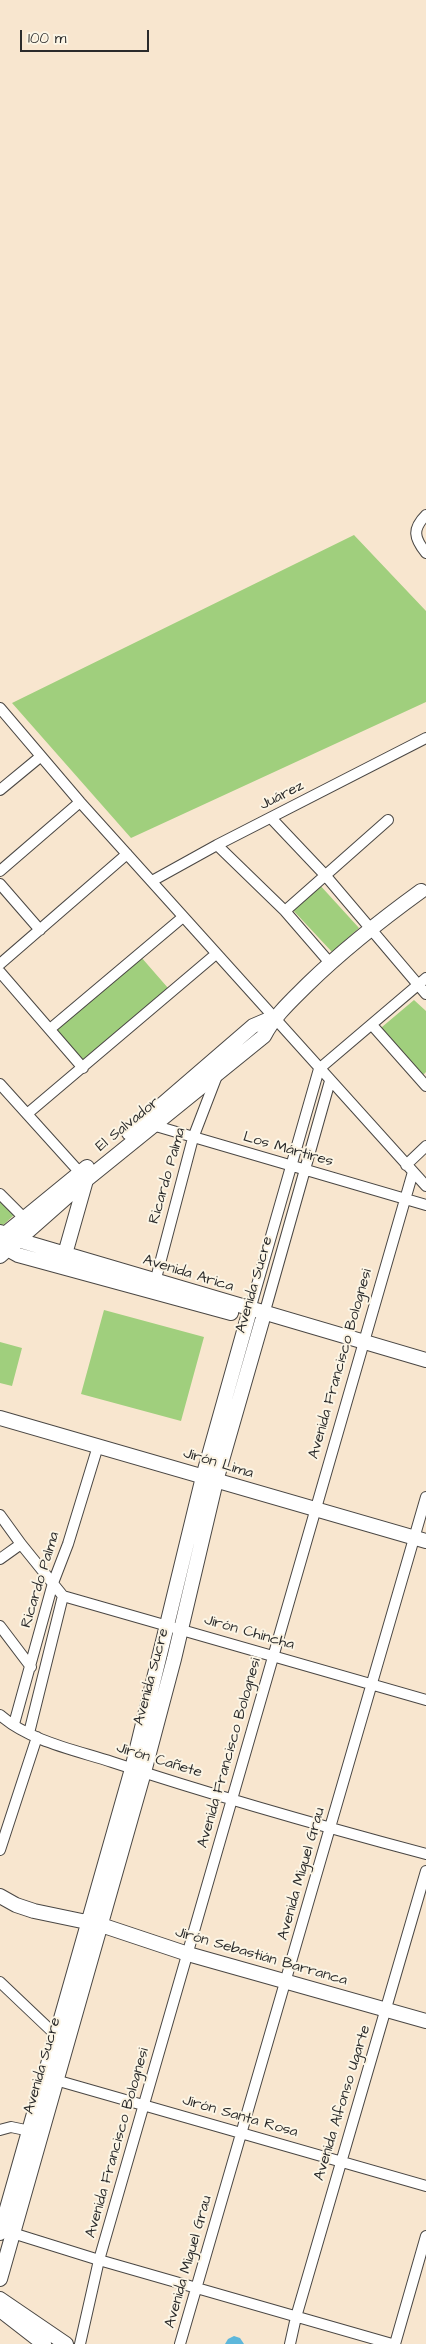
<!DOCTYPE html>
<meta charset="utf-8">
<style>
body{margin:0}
#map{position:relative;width:426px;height:2344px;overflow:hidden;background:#f8e6cf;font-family:"Architects Daughter",sans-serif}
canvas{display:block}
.scale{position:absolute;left:20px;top:30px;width:129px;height:22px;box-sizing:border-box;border:2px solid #2b2b2b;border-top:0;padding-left:6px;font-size:15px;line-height:18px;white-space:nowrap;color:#2b2b2b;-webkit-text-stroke:4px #fcf5e5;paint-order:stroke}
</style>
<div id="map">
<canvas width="426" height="2344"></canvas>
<div class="scale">100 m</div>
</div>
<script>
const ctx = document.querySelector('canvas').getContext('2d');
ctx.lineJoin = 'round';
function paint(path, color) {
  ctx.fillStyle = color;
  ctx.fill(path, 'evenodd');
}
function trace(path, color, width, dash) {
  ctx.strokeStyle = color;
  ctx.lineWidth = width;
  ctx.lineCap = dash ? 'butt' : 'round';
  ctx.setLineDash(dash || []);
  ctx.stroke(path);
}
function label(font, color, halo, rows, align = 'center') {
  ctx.font = font + ' "Architects Daughter",sans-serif';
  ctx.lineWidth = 4;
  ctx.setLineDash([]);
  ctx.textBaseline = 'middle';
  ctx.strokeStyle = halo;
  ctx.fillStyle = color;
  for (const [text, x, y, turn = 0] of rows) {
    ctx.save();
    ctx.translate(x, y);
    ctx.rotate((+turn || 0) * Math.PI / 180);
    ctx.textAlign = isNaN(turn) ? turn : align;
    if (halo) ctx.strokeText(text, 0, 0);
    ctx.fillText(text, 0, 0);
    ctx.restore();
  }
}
paint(new Path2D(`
 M354,535l72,76v91l-295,136 -119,-135z
 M318,883l41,45 -27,24 -41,-44z
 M141,957l27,31 -85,74 -28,-32z
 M414,1000l12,11v61l-4,4 -41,-46 1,-3z
 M0,1200l14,15 -14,13z
 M104,1310l100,27 -23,84 -100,-27z
 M0,1342l22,6 -10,38 -12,-3z`), '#a0cf7d');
paint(new Path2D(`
 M234,2336l6,2 4,6h-19l3,-5z`), '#5db7db');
const street = new Path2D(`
 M426,515c-14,14 -12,23 0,38
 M0,708l80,94 346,384
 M0,790l40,-33
 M271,818l54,57 101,119
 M217,845l68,66 45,52
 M0,871l80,-69
 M152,881l65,-36 209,-107
 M0,884l40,46
 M285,911l103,-91
 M0,964l127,-110
 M0,972l83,96
 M372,1025l54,61
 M50,1029l133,-112
 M0,1084l83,92
 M27,1114l189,-160
 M149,1124l277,81
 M406,1165l20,-19
 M0,1194l29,29
 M154,1286l39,-148 25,-65
 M249,1313l70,-244 107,-91
 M263,1318l67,-237
 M0,1515l21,29 42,52
 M0,1559l21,-15
 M63,1596l363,104
 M0,1626l31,41
 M0,1715c29,26 75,35 112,47 103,34 209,64 314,92
 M14,1724l39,-141 15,-39 30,-98
 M29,1733l34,-137
 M0,1850l37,-113
 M0,1982l60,57
 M52,2079l374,107
 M0,2130l11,-3 24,5
 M6,2231l93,29 293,84
 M80,2344l19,-84 314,-1088
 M180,2344l246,-847
 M290,2344l6,-27 130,-446
 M395,2344l31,-108`);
const secondary = new Path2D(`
 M129,1133l124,-107 21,-9
 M0,1232l18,8 408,120
 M0,1238l87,-71
 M2,1246l16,9 213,58
 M65,1254l21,-74
 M0,1256l86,-76 178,-144c11,-21 27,-35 44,-52 35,-34 73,-64 113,-93
 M0,1418l426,123
 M0,1896l16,9 18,6 67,14 87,29 238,67
 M0,2233l132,-464 71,-292 45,-160
 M0,2279l144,-507 30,-113 42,-178 46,-160
 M0,2299l66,45
 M0,2310l44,34`);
trace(street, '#4a4744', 12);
trace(secondary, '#4a4744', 16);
trace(street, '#fff', 10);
trace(secondary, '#fff', 14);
label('15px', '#2b2b2b', '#fcf5e5', [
 ["Juárez",282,796,-27],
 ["El Salvador",128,1125,-39],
 ["Los Mártires",288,1150,16],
 ["Ricardo Palma",168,1176,-74],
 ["Avenida Arica",188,1274,17],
 ["Avenida Sucre",255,1285,-74],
 ["Avenida Francisco Bolognesi",341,1364,-74],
 ["Jirón Lima",218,1464,17],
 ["Ricardo Palma",41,1580,-73],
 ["Jirón Chincha",249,1633,16],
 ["Avenida Sucre",152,1677,-75],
 ["Avenida Francisco Bolognesi",230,1753,-74],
 ["Jirón Cañete",159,1761,17],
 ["Avenida Miguel Grau",302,1874,-74],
 ["Jirón Sebastián Barranca",261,1957,16],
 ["Avenida Sucre",43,2066,-74],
 ["Avenida Alfonso Ugarte",343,2103,-73],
 ["Jirón Santa Rosa",240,2117,16],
 ["Avenida Francisco Bolognesi",118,2143,-74],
 ["Avenida Miguel Grau",189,2262,-74]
]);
</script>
